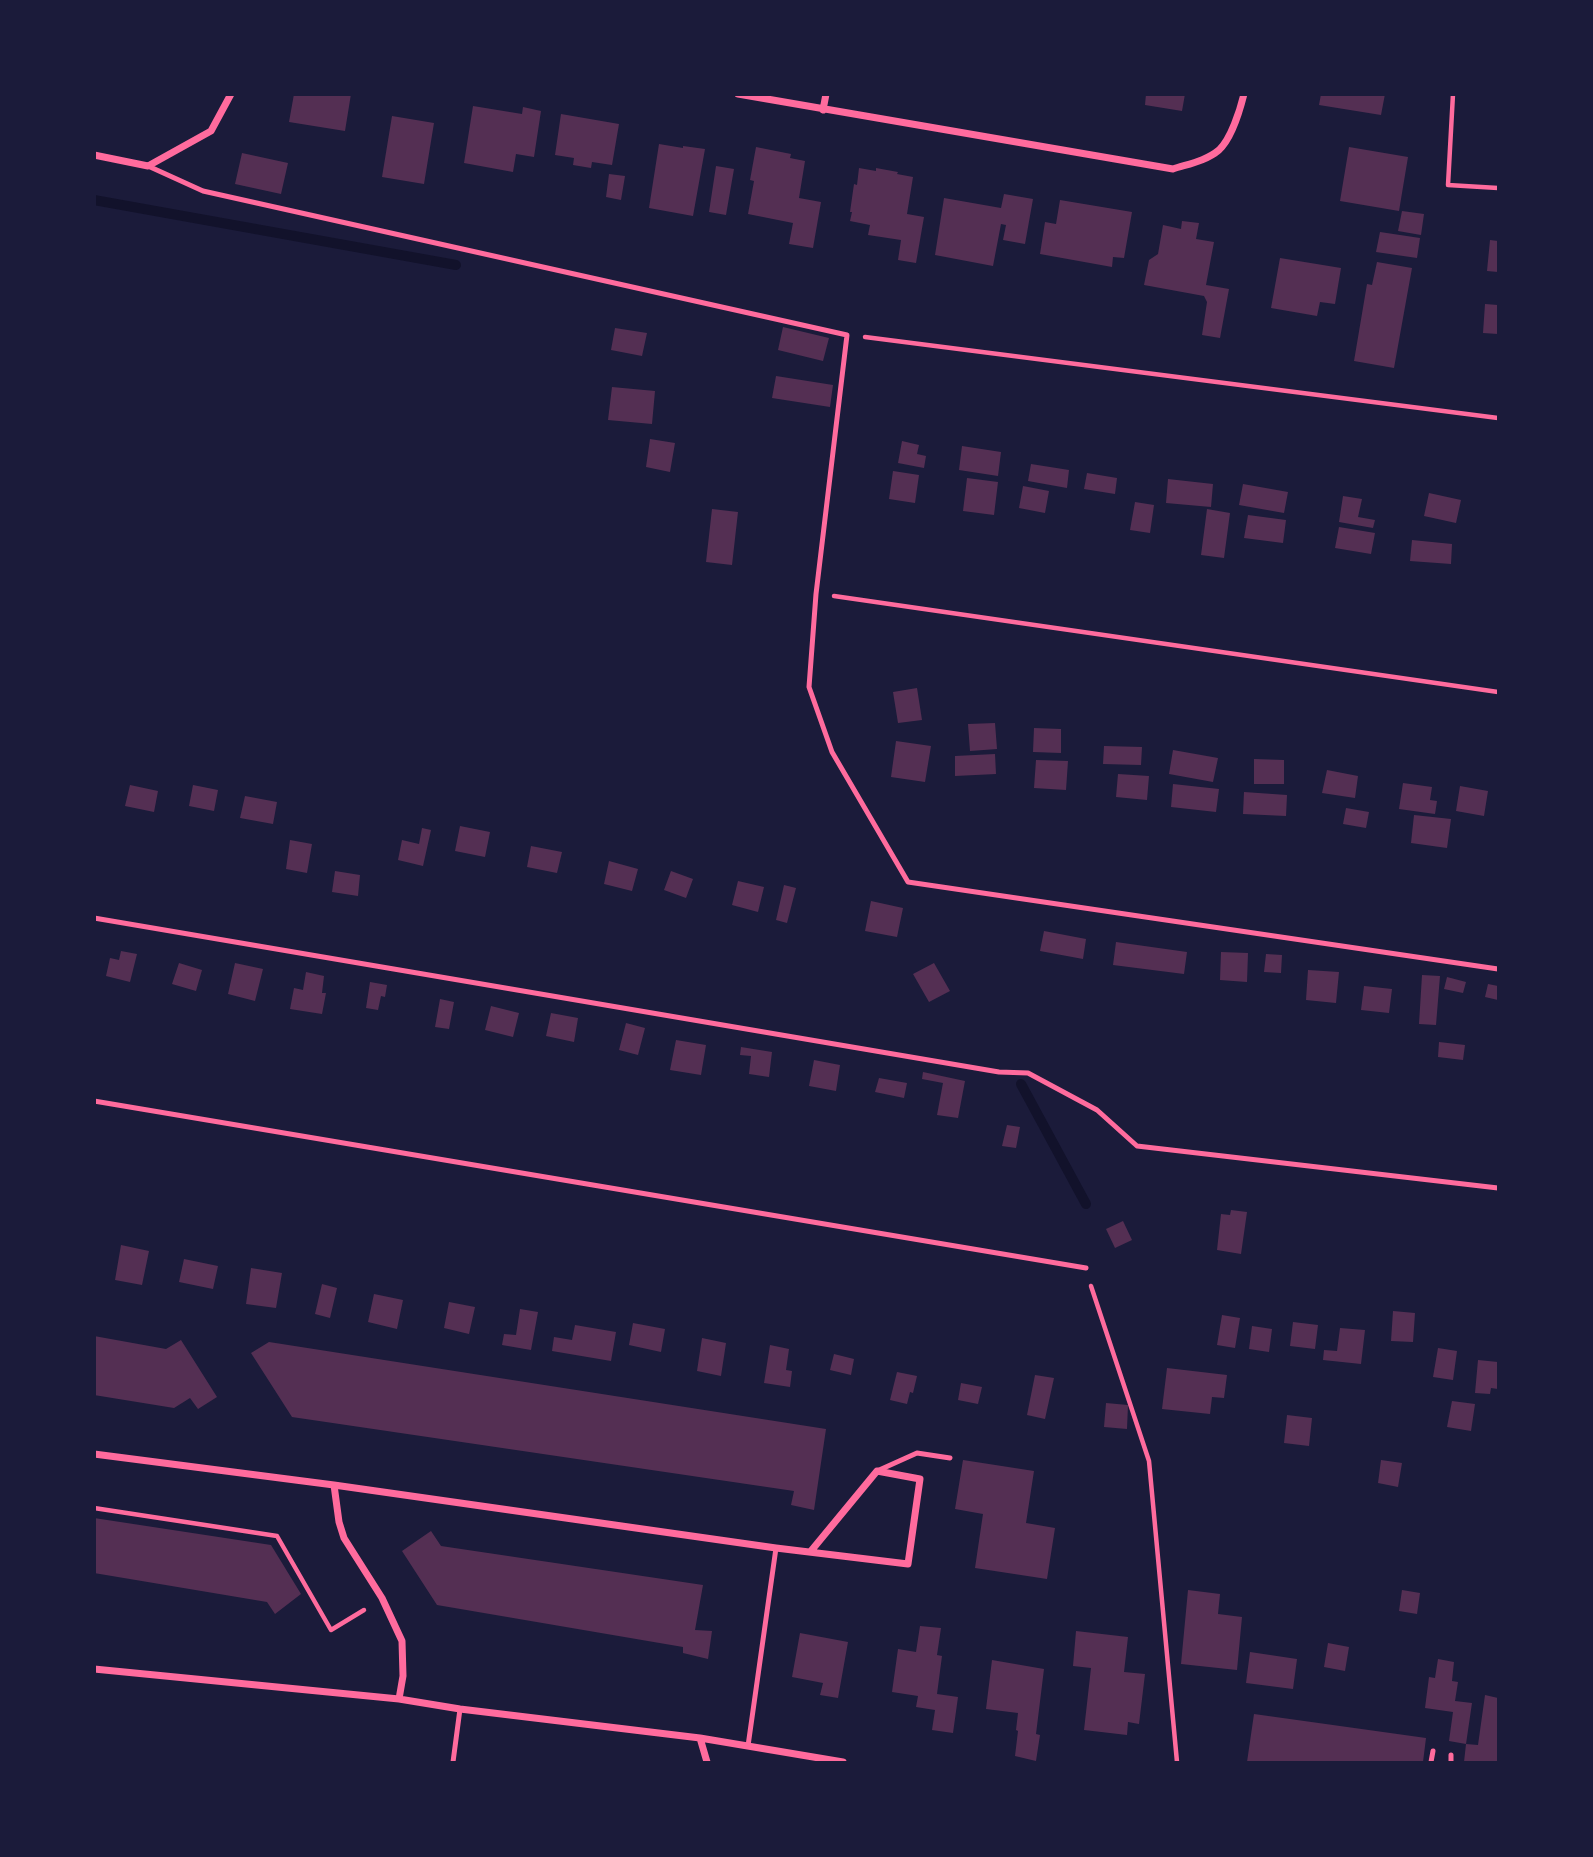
<!DOCTYPE html>
<style>
body{margin:0}
#map{position:relative;width:1593px;height:1857px;overflow:hidden;background:#1b1b3a;font-family:"Varela Round",sans-serif}
canvas{display:block}
.frame{position:absolute;inset:0;border:96px solid #1b1b3a;pointer-events:none}
</style>
<div id="map">
<canvas width="1593" height="1857"></canvas>
<div class="frame"></div>
</div>
<script>
const ctx = document.querySelector('canvas').getContext('2d');
ctx.lineJoin = 'round';
function trace(path, color, width, dash) {
  ctx.strokeStyle = color;
  ctx.lineWidth = width;
  ctx.lineCap = dash ? 'butt' : 'round';
  ctx.setLineDash(dash || []);
  ctx.stroke(path);
}
function paint(path, color) {
  ctx.fillStyle = color;
  ctx.fill(path, 'evenodd');
}
trace(new Path2D(`
 M94,200l362,65
 M1021,1084l65,120`), '#12122b', 10);
paint(new Path2D(`
 M294,94h57l-6,37 -56,-9z
 M1146,94h39l-3,17 -37,-6z
 M1321,94h64l-4,21 -62,-10z
 M473,106l49,8 1,-7 18,4 -7,46 -18,-3 -3,18 -49,-9z
 M561,114l58,10 -7,41 -20,-3 -1,6 -18,-3 1,-7 -19,-3z
 M392,116l42,7 -10,61 -42,-7z
 M659,144l24,4v-2l22,3 -12,67 -44,-8z
 M756,147l35,7 -1,4 15,3 -6,37 22,4 -8,46 -24,-4 4,-21 -45,-9 6,-33 -4,-1z
 M1349,147l59,10 -9,54 -59,-10z
 M242,153l46,10 -7,31 -46,-10z
 M716,166l18,3 -8,46 -17,-3z
 M859,168l17,3v-3l22,4 -1,2 16,3 -6,37 17,3 -8,46 -18,-3 3,-20 -33,-5 2,-10 -20,-4 2,-9h-2l4,-28 3,1z
 M609,174l16,2 -4,24 -15,-3z
 M1004,194l29,5 -8,45 -22,-4 3,-15 -5,-1 -8,42 -58,-11 9,-57 57,10z
 M1060,200l72,12 -8,46 -11,-1 -1,10 -72,-13 5,-32 11,2z
 M1402,211l22,3 -3,21 -23,-4z
 M1182,221l17,2 -3,16 18,3 -8,43 23,4 -9,49 -18,-3 5,-33 -3,-6 -60,-11 5,-25 9,-6 5,-29 18,4z
 M1380,232l40,6 -3,20 -41,-6z
 M1490,240l8,1v31l-11,-1z
 M1280,258l61,10 -6,36 -15,-2 -3,14 -46,-8z
 M1377,262l35,6 -18,100 -40,-7 13,-77 5,1z
 M1485,304l13,1v29l-15,-1z
 M783,327l46,11 -6,23 -45,-11z
 M615,328l32,5 -5,23 -31,-6z
 M776,376l57,9 -3,22 -58,-9z
 M612,387l43,4 -3,33 -44,-4z
 M650,439l25,4 -5,29 -24,-5z
 M902,441l17,4 -2,9 9,2 -2,12 -26,-5z
 M962,446l39,6 -3,24 -39,-6z
 M1031,464l38,6 -2,18 -39,-7z
 M893,471l26,4 -4,28 -26,-4z
 M1087,473l30,5 -2,16 -31,-5z
 M967,478l31,4 -4,33 -31,-4z
 M1168,479l45,5 -2,23 -45,-4z
 M1243,484l45,8 -4,21 -45,-8z
 M1023,486l26,5 -4,22 -26,-5z
 M1429,493l32,7 -5,23 -32,-7z
 M1343,496l19,3 -4,18 17,3 -2,8 -34,-6z
 M1135,502l19,3 -4,28 -20,-3z
 M712,509l26,3 -6,53 -26,-3z
 M1207,509l23,4 -6,45 -23,-3z
 M1248,515l38,5 -3,23 -39,-5z
 M1339,527l36,6 -4,21 -36,-6z
 M1412,540l40,4 -1,20 -41,-3z
 M917,688l5,32 -24,3 -5,-31z
 M995,723l2,26 -27,2 -2,-27z
 M1034,728l27,1v24l-28,-1z
 M896,741l35,5 -6,36 -34,-5z
 M1104,746l38,1 -1,18 -38,-1z
 M1173,750l45,8 -5,24 -44,-8z
 M995,754l1,20 -41,2v-20z
 M1254,759l30,1v24h-30z
 M1036,760l32,1 -2,29 -32,-2z
 M1327,770l31,6 -3,22 -33,-5z
 M1118,774l31,2 -2,24 -31,-3z
 M1403,783l29,4 -2,13 7,1 -2,13 -36,-5z
 M1173,784l46,5 -3,23 -45,-5z
 M130,785l28,6 -4,21 -29,-6z
 M193,785l25,5 -4,21 -25,-5z
 M1460,786l28,5 -4,25 -28,-5z
 M1244,792l43,3 -1,21 -43,-2z
 M245,796l32,6 -4,22 -33,-6z
 M1346,808l23,4 -3,16 -23,-4z
 M1414,815l37,4 -4,29 -36,-5z
 M460,826l30,6 -5,25 -30,-6z
 M422,828l9,2 -8,36 -25,-6 4,-20 17,4z
 M290,840l22,4 -5,29 -21,-4z
 M531,846l31,6 -5,21 -30,-6z
 M609,861l29,8 -6,22 -28,-7z
 M335,871l25,4 -2,21 -26,-4z
 M671,871l22,8 -7,19 -22,-8z
 M738,881l26,6 -6,25 -26,-7z
 M784,885l12,3 -9,35 -11,-3z
 M871,901l32,7 -6,29 -32,-6z
 M1044,931l42,8 -3,20 -43,-8z
 M1116,942l71,10 -3,22 -71,-9z
 M121,951l16,3 -7,28 -24,-6 4,-18 9,2z
 M1221,952l27,1 -1,29 -27,-2z
 M1266,954l16,1 -1,18 -17,-1z
 M179,963l23,7 -6,21 -24,-7z
 M235,963l28,6 -8,32 -27,-7z
 M934,963l16,28 -21,11 -16,-28z
 M1308,970l31,2 -3,31 -30,-3z
 M306,972l18,4 -2,17h4l-4,21 -32,-5 4,-21 9,2z
 M1422,975l18,1 -4,49 -17,-1z
 M1447,977l19,5 -3,11 -19,-4z
 M370,982l17,3 -2,12 -4,-1 -3,14 -12,-2z
 M1488,984l10,2v14l-13,-3z
 M1364,986l28,3 -3,24 -28,-3z
 M440,999l14,3 -5,27 -14,-2z
 M491,1006l28,7 -6,24 -28,-7z
 M551,1013l27,5 -4,24 -28,-6z
 M626,1023l19,5 -7,27 -19,-5z
 M676,1040l30,5 -5,30 -31,-5z
 M1439,1042l26,3 -2,15 -25,-3z
 M741,1047l31,5 -3,25 -20,-3 2,-18 -11,-1z
 M814,1060l26,5 -4,26 -27,-5z
 M923,1072l42,9 -7,37 -21,-3 6,-32 -21,-4z
 M879,1078l28,5 -3,15 -29,-6z
 M1007,1125l13,2 -4,21 -14,-2z
 M1231,1210l16,2 -6,42 -24,-4 4,-36 9,1z
 M1123,1221l9,19 -17,8 -9,-19z
 M121,1245l28,6 -7,34 -27,-5z
 M184,1259l34,7 -5,23 -34,-7z
 M251,1268l31,5 -6,35 -30,-4z
 M322,1284l15,4 -7,30 -15,-4z
 M374,1294l29,6 -6,29 -29,-7z
 M449,1302l26,5 -6,27 -25,-6z
 M520,1309l18,3 -7,38 -29,-5 2,-11 12,1z
 M1393,1311l22,2 -2,29 -22,-1z
 M1222,1315l18,3 -5,30 -18,-3z
 M1293,1322l25,3 -3,24 -25,-3z
 M633,1323l32,6 -4,23 -32,-7z
 M575,1325l41,7 -5,29 -59,-10 2,-14 18,3z
 M1252,1326l20,3 -3,23 -20,-3z
 M1340,1328l25,2 -4,34 -38,-4 1,-10 13,1z
 M94,1336l72,13 15,-9 36,57 -19,12 -8,-11 -16,10 -80,-13z
 M702,1338l24,5 -5,33 -24,-5z
 M269,1342l557,87 -12,81 -23,-5 3,-14 -502,-74 -41,-64z
 M770,1345l19,4 -3,21 6,1 -2,16 -26,-4z
 M1438,1348l19,3 -4,29 -20,-3z
 M834,1354l20,5 -3,16 -21,-5z
 M1478,1360l20,2v27l-7,-1 -1,6 -15,-1z
 M1167,1368l60,7 -3,23 -12,-1 -2,17 -48,-5z
 M897,1372l20,4 -4,17 -3,-1 -3,12 -17,-4z
 M1035,1375l19,3 -9,41 -18,-4z
 M961,1383l21,4 -4,17 -20,-4z
 M1452,1401l23,3 -4,27 -24,-4z
 M1106,1403l22,2 -1,24 -23,-2z
 M1287,1415l25,3 -3,28 -25,-3z
 M963,1460l71,11 -8,52 29,5 -8,51 -72,-11 8,-54 -28,-5z
 M1381,1460l21,3 -4,24 -20,-4z
 M94,1518l177,27 30,49 -26,20 -8,-12 -173,-29z
 M431,1531l10,15 262,39 -8,45 17,1 -4,28 -25,-6v-6l-246,-42 -35,-54z
 M1188,1590l32,4 -2,20 24,3 -5,53 -56,-6z
 M1402,1590l18,3 -3,21 -18,-3z
 M920,1626l21,2 -4,27 5,1 -5,38 21,3 -5,36 -21,-3 3,-20 -19,-3 2,-11 -26,-4 6,-43 18,3z
 M1076,1631l52,6 -4,35 21,2 -6,50 -11,-2 -1,13 -43,-5 7,-62 -18,-2z
 M800,1633l48,9 -10,56 -18,-3 3,-12 -31,-6z
 M1328,1643l21,4 -4,24 -21,-4z
 M1250,1652l47,7 -4,30 -47,-6z
 M1438,1659l16,3 -2,19 6,1 -3,19 17,2 -6,41 -17,-3 4,-29 -28,-4 4,-31 6,1z
 M992,1660l52,9 -8,65 4,1 -4,26 -21,-5 3,-25 -2,-1 2,-17 -32,-4z
 M1485,1695l13,3v64h-34l2,-18 12,1z
 M1254,1714l172,24 -3,24h-176z`), '#542f53');
trace(new Path2D(`
 M1453,94l-5,91 50,3
 M865,337l633,81
 M834,596l664,96
 M1091,1286l58,175 28,301
 M94,1508l183,28 54,94 33,-20`), '#ff6b9d', 4.5);
trace(new Path2D(`
 M148,166l55,25 644,144 -31,259 -7,93 23,65 76,130 590,87
 M94,918l905,154 29,1 69,37 40,36 361,42
 M94,1101l992,167
 M877,1471l40,-18 33,5
 M748,1746l28,-198
 M453,1762l7,-53
 M1431,1762l2,-11
 M1451,1762v-7`), '#ff6b9d', 5);
trace(new Path2D(`
 M738,94l435,75c15,-5 33,-8 46,-19 12,-11 21,-40 25,-56
 M823,110l3,-16
 M94,155l54,11 63,-35 20,-37
 M94,1454l240,31 5,37 5,16 38,60 20,43 1,35 -4,23
 M334,1485l442,63 132,16 12,-85 -43,-8 -66,80
 M94,1669l305,30 61,10 240,29 143,24
 M700,1738l7,24`), '#ff6b9d', 7);
</script>
